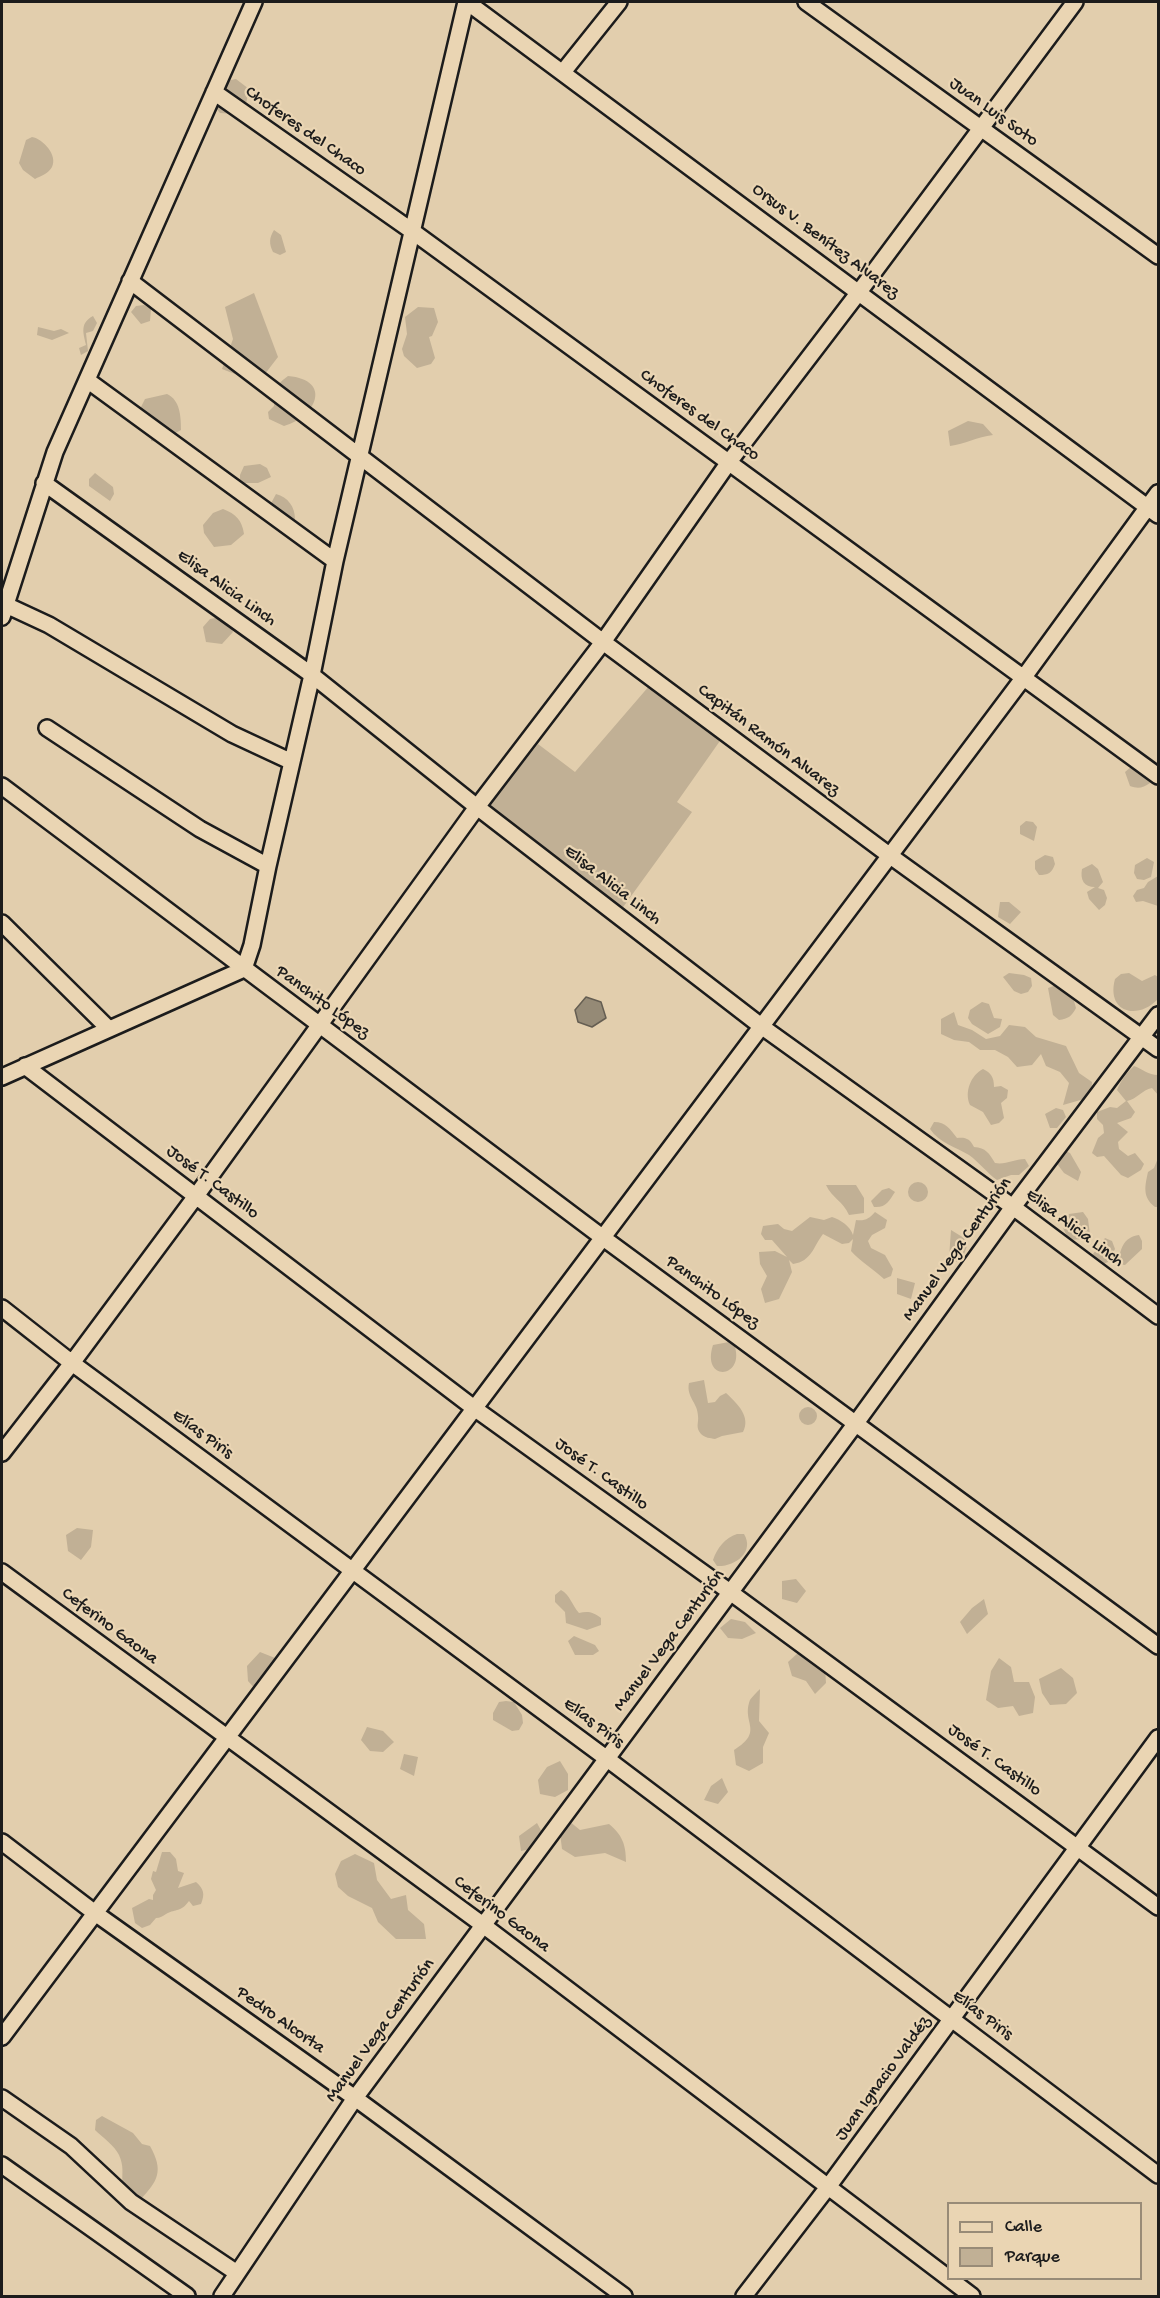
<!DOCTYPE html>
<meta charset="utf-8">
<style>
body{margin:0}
#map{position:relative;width:1160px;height:2298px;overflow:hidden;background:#e2cead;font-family:"Gochi Hand",sans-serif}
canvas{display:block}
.frame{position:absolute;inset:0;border:3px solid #1c1c1c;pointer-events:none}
.legend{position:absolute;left:947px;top:2202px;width:195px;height:78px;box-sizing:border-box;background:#ead5b3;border:2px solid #988b77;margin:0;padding:8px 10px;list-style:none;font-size:18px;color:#1c1c1c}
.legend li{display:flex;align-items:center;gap:12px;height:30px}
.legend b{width:30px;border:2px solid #988b77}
</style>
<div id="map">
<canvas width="1160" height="2298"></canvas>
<div class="frame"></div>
<ul class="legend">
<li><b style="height:8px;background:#ead5b3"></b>Calle</li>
<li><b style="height:16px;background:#c1b095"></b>Parque</li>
</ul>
</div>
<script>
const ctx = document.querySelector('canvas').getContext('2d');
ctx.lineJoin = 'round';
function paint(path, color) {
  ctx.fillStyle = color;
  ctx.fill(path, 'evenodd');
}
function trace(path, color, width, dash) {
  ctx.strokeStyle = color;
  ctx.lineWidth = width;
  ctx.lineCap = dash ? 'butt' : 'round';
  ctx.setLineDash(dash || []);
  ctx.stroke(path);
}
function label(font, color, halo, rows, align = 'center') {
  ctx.font = font + ' "Gochi Hand",sans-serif';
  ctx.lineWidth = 4.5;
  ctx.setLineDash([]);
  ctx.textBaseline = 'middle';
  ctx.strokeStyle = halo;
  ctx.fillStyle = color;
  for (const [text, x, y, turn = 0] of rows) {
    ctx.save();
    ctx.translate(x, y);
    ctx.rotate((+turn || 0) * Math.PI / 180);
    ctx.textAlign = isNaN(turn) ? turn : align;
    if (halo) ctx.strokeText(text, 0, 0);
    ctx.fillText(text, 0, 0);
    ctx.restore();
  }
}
paint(new Path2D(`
 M236,79l13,10 -3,15 -11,10 -15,-1 -9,-10 10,-21z
 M32,137c11,2 26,18 20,30 -3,6 -11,9 -17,12l-12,-9 -4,-7 7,-23z
 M274,230l7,5 5,17 -6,3 -7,-3c-4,-8 -4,-14 1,-22z
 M254,293l24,64 -20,26 -36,-14 11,-30 -8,-32z
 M144,305l7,4 -1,12 -9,3 -10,-12 5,-6z
 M418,307l16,1 4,14 -6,14 -3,1 6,21 -4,6 -14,4 -13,-12 -2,-7 5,-15 -2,-17z
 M93,316l4,7 -4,8 -7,2 2,18 -7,4 -2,-7 7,-3c-3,-13 -6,-22 7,-29z
 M38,327l16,4 7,-2 8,4 -17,7 -15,-5z
 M288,376c45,4 28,41 -4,50l-15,-7 -1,-7 6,-6c2,-16 -1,-19 14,-30z
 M167,394c13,6 14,22 14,36l-22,12 -8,-1v-16l-11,-11 1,-7 4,-8z
 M968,421l15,3 10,11c-16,2 -28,9 -43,11l-2,-15z
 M260,464l7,4 4,9 -13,6h-18v-8l4,-9z
 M95,473l18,14 1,7 -4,7 -21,-15v-7z
 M276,494c12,3 19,13 19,25l-7,5 -20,-15z
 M223,509c13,5 19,11 21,25l-13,11 -17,2 -10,-14 -1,-8 10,-12z
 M226,616l7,16 -11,12 -16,-2 -3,-15 7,-8z
 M650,685l72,53 -45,64 15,10 -71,98 -133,-104 50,-62 37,28z
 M1132,766l18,10v7c-7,5 -12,6 -20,3l-5,-14z
 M1026,821l7,1 4,5 -3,14 -14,-7v-8z
 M1045,855l8,2 2,7c-3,9 -7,11 -16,11l-4,-6v-8z
 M1147,858l7,4 -3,15 -7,3 -7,-1 -3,-6 1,-8z
 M1092,864l6,5 5,13 -5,6 6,2 3,8 -2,7 -6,5 -10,-11 -2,-7 8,-5c-11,0 -15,-7 -13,-18z
 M1158,876v30l-15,-5 -7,1 -3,-6 4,-6 7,-2 4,-6z
 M1000,902h9l12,10 -11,12 -12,-7z
 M1009,973l15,2 7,3 1,8 -4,6 -7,2 -7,-3 -11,-14z
 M1129,973l13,8 13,-6 3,2v22c-21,22 -52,13 -43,-20l6,-5z
 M1062,983l10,11 4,14c-4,8 -8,11 -17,12l-6,-5 -5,-27z
 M982,1002l7,2 5,14 8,1 -2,8 -12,7 -16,-10 -4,-6 2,-8z
 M954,1012l4,13 14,5 14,9 14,-3 9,-11 16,2 11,10 30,9 13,27 13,9 -1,15 -28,8 6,-22 -9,-11 -14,-6 -5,-12 -9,11 -15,2 -9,-10 -13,-7h-15l-11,-8 -15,-2 -13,-6v-15z
 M1134,1066c9,3 14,9 24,9v20l-6,-7c-10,2 -15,11 -25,13l8,11 -4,6 -14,5 11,9 -10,10 1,7 9,7 7,-3 9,11 -3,6 -13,8 -7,-3 -17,-19 -7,1 -5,-4 6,-15 6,-5 -1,-8 -6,-6v-7l13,-5 7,1 9,-7 -9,-11c3,-8 10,-18 17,-24z
 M983,1069c8,4 11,8 11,18l7,-1 7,4 -1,8 -6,5 3,15 -5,5 -8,2 -8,-13 -13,-7c-6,-13 1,-30 13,-36z
 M1056,1108l7,2 3,7 -9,11h-7l-5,-14z
 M934,1122c12,0 16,7 23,16 9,-1 13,1 17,9 12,1 15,6 21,16 11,2 19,-4 30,-4l4,7 -10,9h-8l-14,5c-10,-7 -18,-18 -28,-25 -13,-8 -30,-12 -39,-26z
 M1063,1150l7,3 11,19 -3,9 -14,-8 -9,-12z
 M1158,1158v49h-3c-13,-10 -10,-21 -7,-35l6,-4z
 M908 1192a10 10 0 1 1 20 0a10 10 0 1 1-20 0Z
 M826,1185h30l8,13v15l-15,2c-6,-14 -17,-17 -23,-30z
 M889,1188l6,4c-6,9 -9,16 -21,15l-3,-6 11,-11z
 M875,1212l12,8 -2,8 -13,7 -4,6 3,7 14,7 8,14 -2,7 -7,3c-10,-9 -25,-19 -33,-28l2,-12 -4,4 -7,1 -19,-10c-10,13 -11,27 -30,30l-4,-4 3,12 -13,27 -14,4 -4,-14 6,-13 -7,-12 -1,-12 16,-1 12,6 -15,-17h-7l-4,-6 2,-8 15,-2 6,5 8,2 18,-14 14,3 8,-3c9,3 18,9 21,18l3,-15c9,1 13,-1 19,-8z
 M1083,1212l5,7 2,16 -7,4 -14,1 -6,-12 6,-14z
 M951,1230l13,8 3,8 -5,14 -7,2 -6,-4z
 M1139,1235l3,6v8l-17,16 -7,-1c2,-14 5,-27 21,-29z
 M1105,1238l7,3 3,8 -7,13 -7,3 -6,-4 -2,-7z
 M897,1278l18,5 -4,16 -14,-5z
 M729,1342l6,5c9,32 -34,35 -22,-2z
 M704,1380l4,23 7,-1 5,-6 6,-3c12,11 25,24 17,39l-21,4 -7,3c-5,-1 -10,-1 -14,-5 -6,-7 -2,-11 -3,-18 0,-13 -12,-19 -9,-33z
 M799 1416a9 9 0 1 1 18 0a9 9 0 1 1-18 0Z
 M77,1528l16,2 -2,17 -10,13 -13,-9 -2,-16z
 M737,1534h7c11,18 -9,33 -27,32l-4,-6c4,-12 12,-22 24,-26z
 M796,1579l10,12 -9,12 -15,-4v-18z
 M561,1590c9,5 11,15 18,23 9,-2 14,-1 22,5v7l-14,5 -21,-7 -1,-11 -10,-10v-7z
 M984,1599l4,15 -21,20 -7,-12 12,-14z
 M731,1619l14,3 11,11 -14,6 -14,-1 -8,-10z
 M574,1636l21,9 4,6 -6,4h-18l-7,-14z
 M260,1652l15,6 5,17 -5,16 -16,2 -11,-12 -1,-15z
 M799,1652l26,16 1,15 -11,11 -9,-13 -14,-5 -4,-14z
 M999,1658l12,9 3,15h15l6,15 -2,16 -14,3 -6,-10 -15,2 -12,-8 5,-29z
 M1061,1668l12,10 4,15 -11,11 -16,1 -8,-12 -3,-14z
 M760,1689l-1,32 10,12 -6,14v16l-14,8 -13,-6 -2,-15c31,-19 7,-27 16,-50 2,-3 7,-8 10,-11z
 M506,1701l8,1 8,13 1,8 -4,7 -7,1 -19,-11v-7l6,-11z
 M367,1727l16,4 11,11 -11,10 -13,-1 -9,-11z
 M404,1754l14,3 -4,19 -14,-7z
 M560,1761l8,13v16l-13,7 -15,-3 -2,-14 9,-13z
 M722,1778l6,14 -10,12 -14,-4 7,-14z
 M569,1821l11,9 29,-6c13,11 17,20 17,38l-21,-9 -30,4 -13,-8 -2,-16z
 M537,1823l7,13 -8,12 -15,3 -2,-15z
 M162,1852h8l6,7 2,12 6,2 -6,15 18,-6c8,7 9,12 5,22l-8,2 -4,-5c-9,12 -12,7 -23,13 -3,2 -6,4 -10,4l-6,7 -8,3 -7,-5 -3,-15 17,-9 4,1v-5l3,-5 -5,-11 2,-8 3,1z
 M355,1854l19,9 3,17 14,19 15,-4 2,15 16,14 2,15h-30l-18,-17 -6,-14 -24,-12 -10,-9 -3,-13 6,-13z
 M102,2116l31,17 9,11 8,2c14,25 8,35 -10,54 -29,-15 -11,-23 -21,-45 -4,-9 -17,-18 -24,-25l1,-10z`), '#c1b095');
const water = new Path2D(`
 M586,997l15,5 5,16 -14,9 -14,-5 -3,-12z`);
paint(water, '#958a76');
trace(water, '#655e52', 1.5);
const minor = new Path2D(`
 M467,2l691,513
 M806,2l352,254
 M563,72l56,-70
 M214,92l198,139 746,545
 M130,281l473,361 286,213 269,194
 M87,380l248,181
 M44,483l268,192 165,132 284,219 252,181 145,109
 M6,605l43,20 183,109 60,28
 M2,617l53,-165 199,-450
 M47,728l153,101 68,37
 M2,786l600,451 556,409
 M2,923l107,106
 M25,1066l449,342 256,184 428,315
 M2,1077l242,-108 8,-24 16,-79 44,-191 23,-114 131,-559
 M2,1308l70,55 534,395 552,417
 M2,1453l70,-90 124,-167 281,-389 126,-165 126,-180 130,-170 216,-290
 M2,1572l481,353 489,371
 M2,1842l93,71 260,185 269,198
 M2,2037l1022,-1360 134,-184
 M2,2098l69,48 60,56 106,71
 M2,2165l185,131
 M222,2296l133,-198 501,-675 157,-216 145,-192
 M744,2296l84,-109 330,-449`);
trace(minor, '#1c1c1c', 20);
trace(minor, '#ead5b3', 15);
label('18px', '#1c1c1c', '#ead5b3', [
 ["Juan Luis Soto",993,113,36],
 ["Choferes del Chaco",305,132,35],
 ["Orsus V. Benítez Alvarez",825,242,37],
 ["Choferes del Chaco",699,416,36],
 ["Elisa Alicia Linch",226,589,36],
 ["Capitán Ramón Alvarez",768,741,37],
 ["Elisa Alicia Linch",612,886,38],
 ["Panchito López",322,1003,36],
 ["José T. Castillo",212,1183,37],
 ["Elisa Alicia Linch",1074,1229,37],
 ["Manuel Vega Centurión",958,1250,-54],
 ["Panchito López",712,1293,36],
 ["Elías Piris",202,1435,36],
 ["José T. Castillo",601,1475,36],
 ["Ceferino Gaona",109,1627,37],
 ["Manuel Vega Centurión",670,1641,-53],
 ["Elías Piris",593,1724,37],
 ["José T. Castillo",994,1761,36],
 ["Ceferino Gaona",501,1915,37],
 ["Elías Piris",982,2016,37],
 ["Pedro Alcorta",280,2021,35],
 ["Manuel Vega Centurión",381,2031,-54],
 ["Juan Ignacio Valdéz",884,2079,-54]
]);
</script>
